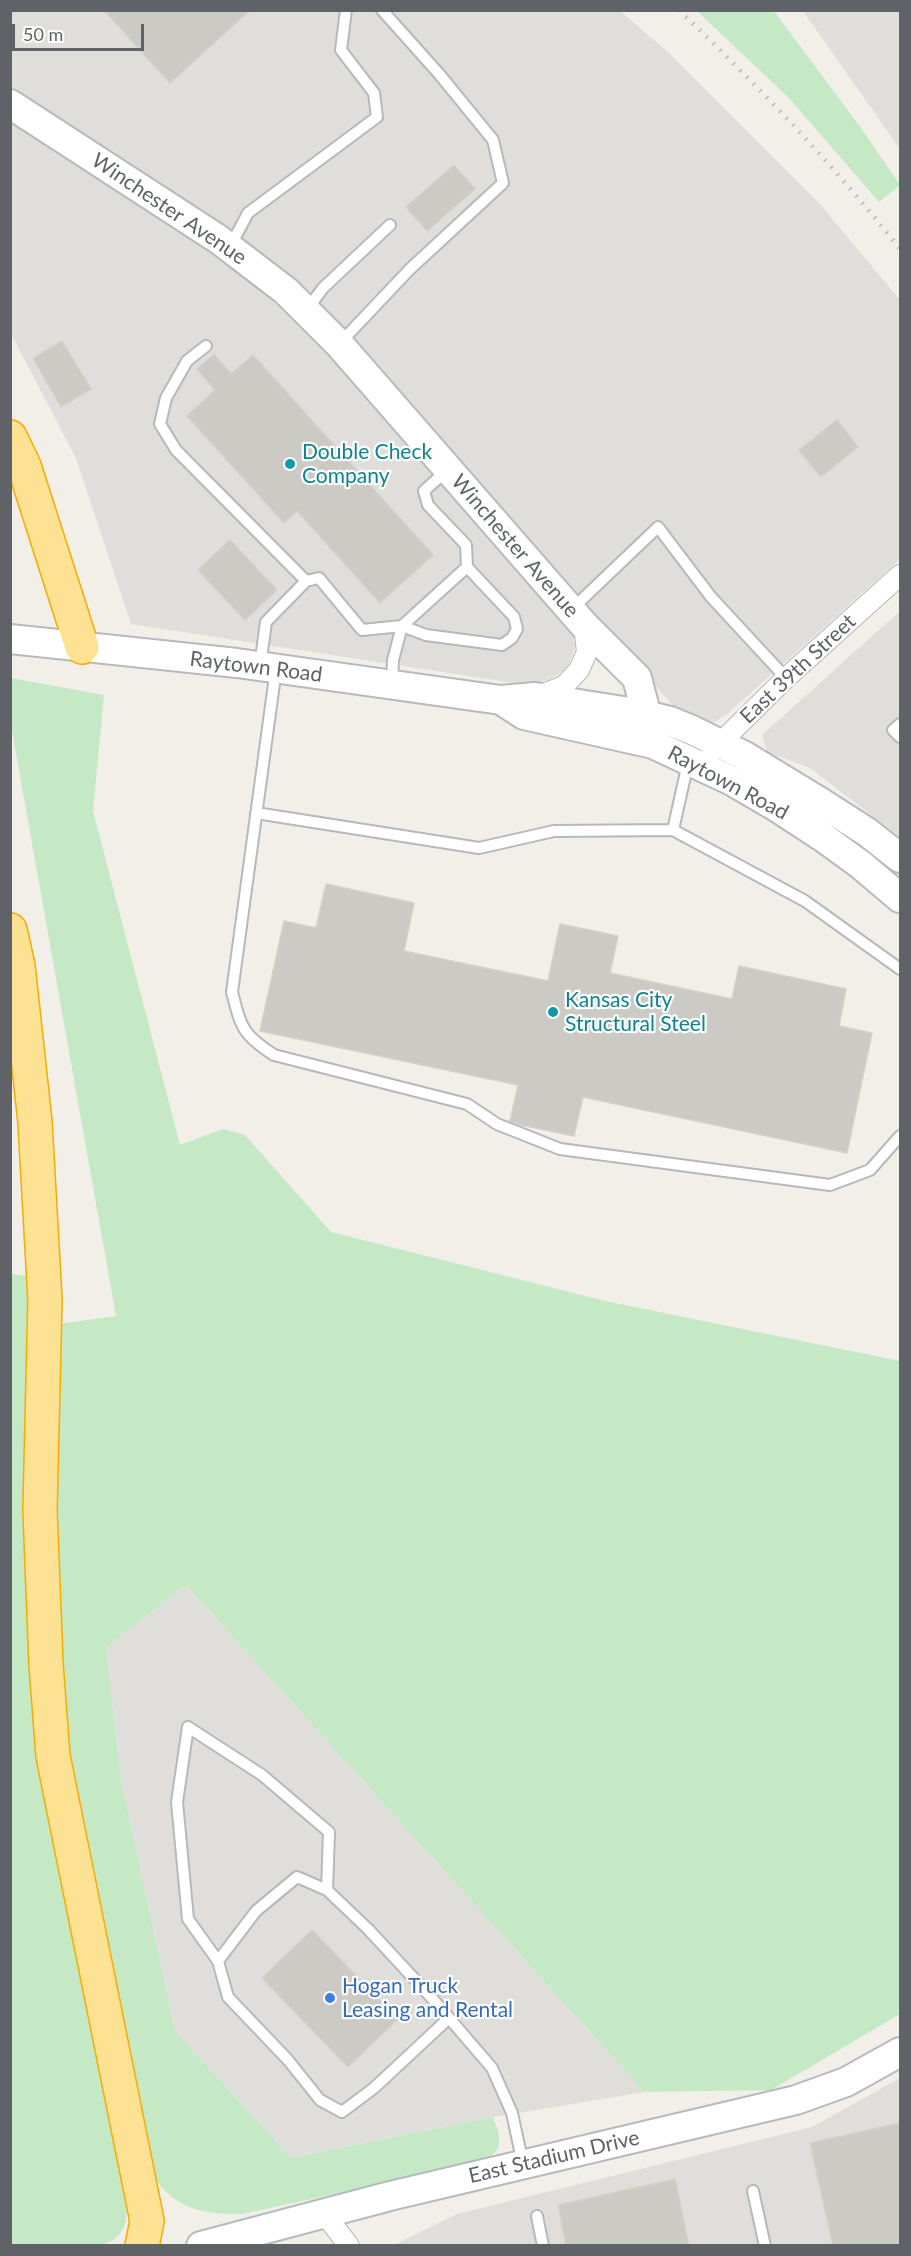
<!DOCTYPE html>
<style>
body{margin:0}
#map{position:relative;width:911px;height:2256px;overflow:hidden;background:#f1efe8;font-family:Lato,sans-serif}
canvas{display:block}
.frame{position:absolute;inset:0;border:12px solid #5f6368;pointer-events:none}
.scale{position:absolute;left:12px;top:24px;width:132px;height:27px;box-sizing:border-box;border:3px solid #5f6368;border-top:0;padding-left:8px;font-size:18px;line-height:21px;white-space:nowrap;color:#5f6368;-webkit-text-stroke:4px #fff;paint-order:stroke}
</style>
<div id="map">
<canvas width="911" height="2256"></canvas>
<div class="frame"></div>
<div class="scale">50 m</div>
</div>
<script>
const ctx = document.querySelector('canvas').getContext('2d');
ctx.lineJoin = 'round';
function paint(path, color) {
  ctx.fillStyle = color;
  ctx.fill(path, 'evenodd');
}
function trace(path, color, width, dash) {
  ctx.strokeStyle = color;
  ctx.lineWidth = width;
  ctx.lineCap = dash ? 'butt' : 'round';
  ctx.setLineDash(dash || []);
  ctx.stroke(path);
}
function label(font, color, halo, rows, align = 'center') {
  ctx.font = font + ' Lato,sans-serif';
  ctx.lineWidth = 4.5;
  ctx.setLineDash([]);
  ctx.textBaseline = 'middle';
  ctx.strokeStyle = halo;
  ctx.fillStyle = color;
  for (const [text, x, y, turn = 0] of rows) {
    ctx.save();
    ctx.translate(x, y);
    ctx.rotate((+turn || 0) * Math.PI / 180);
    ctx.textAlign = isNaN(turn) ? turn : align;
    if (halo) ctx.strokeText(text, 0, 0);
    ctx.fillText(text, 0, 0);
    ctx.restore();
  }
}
paint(new Path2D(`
 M10,11h610l50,43 149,149 81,97v259l-174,156 -17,10 -25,-7 -356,-400 -317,-224z
 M803,11h97v138z
 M10,119l139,89 90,63 69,59 264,298 3,19 -7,20 -17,12 -24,6 -396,-61 -55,-166 -65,-124z
 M900,611v226l-90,-69 -43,-16 -5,-17z
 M186,1585l458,507 -151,25 -202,41 -116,-127 -54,-251 -15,-132z
 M900,2078v167l-508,1 65,-32 355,-87z`), '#e0deda');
paint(new Path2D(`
 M697,11h77l87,117 39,57 -21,17 -90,-104z
 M10,678l94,17 -11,116 87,334 43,-16 22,6 86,97 274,69 295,60v653l-129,76 -127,2 -458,-507 -80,63 15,132 54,251 116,127 202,-41c8,21 12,32 -10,45l-241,52c-38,0 -63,-3 -87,-35l-35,-177 -45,-183 -20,-187 4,-308 57,-8 -105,-591z
 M11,1274l17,2v164l14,325 14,93 64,297 -2,4c6,33 25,80 -23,87h-84z`), '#c5e8c5');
const building = new Path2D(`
 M104,10h146l-80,73z
 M454,165l21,24 -48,42 -21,-24z
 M62,341l29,48 -30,18 -28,-49z
 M214,354l17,20 22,-19 180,200 -53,48 -83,-92 -13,12 -97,-107 28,-26 -18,-21z
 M837,420l21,27 -37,30 -22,-27z
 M230,540l47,50 -32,30 -47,-50z
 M326,884l88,19 -10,48 144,30 12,-57 58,12 -8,37 122,26 7,-33 107,23 -7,37 33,7 -25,120 -264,-56 -9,39 -53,-11 -11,-4 8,-36 -258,-54 24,-110 32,7z
 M312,1930l86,89 -50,48 -86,-89z
 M900,2123v123h-67l-23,-103z
 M675,2179l14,67h-123l-8,-41z`);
paint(building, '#cccac5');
trace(building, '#d6d1c6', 1.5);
const lane = new Path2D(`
 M230,247l18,-34 129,-96 -3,-24 -33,-43 5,-40
 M306,311l17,-23 67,-63
 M339,344l71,-75 93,-86 -10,-43 -53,-65 -58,-65
 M206,346l-19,15 -21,37 -6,26 16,26 130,131
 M571,610l87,-83 53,70 75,81
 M260,666l6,-44 40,-41 13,-3 43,52 40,-4 24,9 76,10 10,-7 5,-9 -3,-12 -47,-50
 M276,669l-44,323c9,36 11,43 42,63l193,49 30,20 63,25 270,36 40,-15 30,-34
 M392,684l1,-24 9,-34 65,-59 -1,-22 -38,-40 -4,-14 22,-20
 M900,724l-7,6 7,7
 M256,813l223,35 75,-17 119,-1 15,-67
 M673,830l132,71 95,68
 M218,1961l-30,-42 -11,-117 11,-75 74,48 67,57 -2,58
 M449,2018l-75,70 -32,24 -22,-12 -32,-40 -60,-63 -10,-36 38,-50 41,-34 30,13 41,39 63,68 61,71 20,45 11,51
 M753,2191l12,55
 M537,2216l6,30`);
const street = new Path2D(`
 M538,696l26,-10 15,-16 8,-18 -3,-27
 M712,751l74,-73 114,-103
 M324,2213l25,33`);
const secondary = new Path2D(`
 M10,104l208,135 68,52 53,53 245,281 53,53 7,27 -9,35
 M10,639l227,24 264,37 34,-3 107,17 28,7 22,9 51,25 77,47 47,30 33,26
 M501,700l23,15 129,29 77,36 48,28 46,30 37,27 39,33
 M201,2246l189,-50 406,-96 50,-18 54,-30`);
const highway = new Path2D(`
 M10,437l14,29 58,181
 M10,930l8,36 17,156 10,178 -5,210 6,154 7,92 94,465 -5,25`);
trace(lane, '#b5b8bc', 14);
trace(street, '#b5b8bc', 22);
trace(secondary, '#b6babf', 32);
trace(highway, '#f9ab00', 36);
trace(lane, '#fff', 10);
trace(street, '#fff', 20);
trace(secondary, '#fff', 28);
trace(highway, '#fde293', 33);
trace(new Path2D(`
 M679,10c79,76 154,154 221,239`), '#b6b7b8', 4.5, [1.5, 8]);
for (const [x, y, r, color] of [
 [290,464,6,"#0f9aa8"],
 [553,1012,6,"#0f9aa8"],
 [330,1998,6,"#3f7fe0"]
]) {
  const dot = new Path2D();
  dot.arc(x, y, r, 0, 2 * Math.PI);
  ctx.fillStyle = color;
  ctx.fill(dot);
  trace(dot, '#fff', 2);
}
label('21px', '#5f6368', '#fff', [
 ["Winchester Avenue",169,209,34],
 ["Winchester Avenue",515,546,49],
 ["Raytown Road",256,667,7],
 ["East 39th Street",798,669,-43],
 ["Raytown Road",728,783,28],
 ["East Stadium Drive",554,2157,-13]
]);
label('21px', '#0d838f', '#fff', [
 ["Double Check",302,452],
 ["Company",302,476],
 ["Kansas City",565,1000],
 ["Structural Steel",565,1024]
], 'left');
label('21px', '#366cbe', '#fff', [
 ["Hogan Truck",342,1986],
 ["Leasing and Rental",342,2010]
], 'left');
</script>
